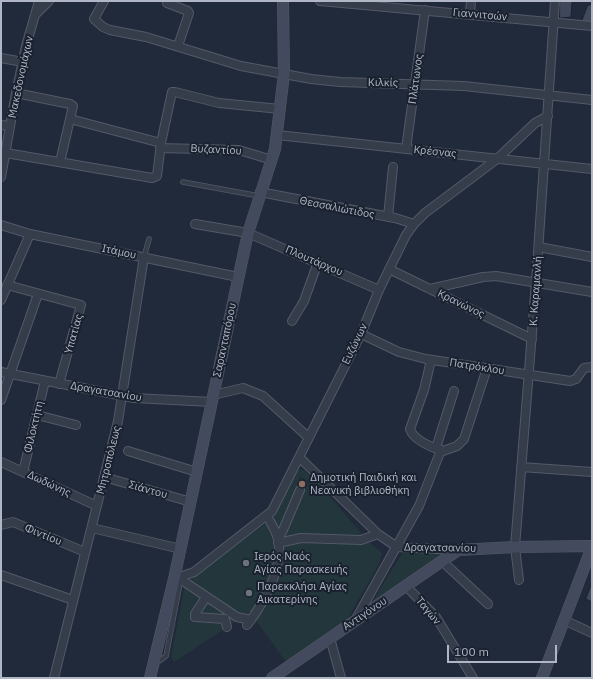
<!DOCTYPE html>
<meta charset="utf-8">
<style>
body{margin:0}
#map{position:relative;width:593px;height:679px;overflow:hidden;background:#212a3a;font-family:"IBM Plex Sans",sans-serif}
canvas{display:block}
.frame{position:absolute;inset:0;border:2px solid #b0b6c6;pointer-events:none}
.scale{position:absolute;left:447px;top:645px;width:110px;height:18px;box-sizing:border-box;border:2px solid #b0b6c6;border-top:0;padding-left:5px;font-size:12px;line-height:14px;white-space:nowrap;color:#b0b6c6;-webkit-text-stroke:3px #1a212e;paint-order:stroke}
</style>
<div id="map">
<canvas width="593" height="679"></canvas>
<div class="frame"></div>
<div class="scale">100 m</div>
</div>
<script>
const ctx = document.querySelector('canvas').getContext('2d');
ctx.lineJoin = 'round';
function paint(path, color) {
  ctx.fillStyle = color;
  ctx.fill(path, 'evenodd');
}
function trace(path, color, width, dash) {
  ctx.strokeStyle = color;
  ctx.lineWidth = width;
  ctx.lineCap = dash ? 'butt' : 'round';
  ctx.setLineDash(dash || []);
  ctx.stroke(path);
}
function label(font, color, halo, rows, align = 'center') {
  ctx.font = font + ' "IBM Plex Sans",sans-serif';
  ctx.lineWidth = 4;
  ctx.setLineDash([]);
  ctx.textBaseline = 'middle';
  ctx.strokeStyle = halo;
  ctx.fillStyle = color;
  for (const [text, x, y, turn = 0] of rows) {
    ctx.save();
    ctx.translate(x, y);
    ctx.rotate((+turn || 0) * Math.PI / 180);
    ctx.textAlign = isNaN(turn) ? turn : align;
    if (halo) ctx.strokeText(text, 0, 0);
    ctx.fillText(text, 0, 0);
    ctx.restore();
  }
}
paint(new Path2D(`
 M302,469l12,9 53,62 15,13 -3,11 -34,59 -59,39 -36,-50 -76,50 -3,-5 14,-73 89,-67 22,-46z
 M403,552h33l6,4 -71,48z`), '#23363b');
const building = new Path2D(`
 M560,1h12l-1,16 -11,1z
 M588,5h4v17l-10,-1z
 M301,478l7,4 -4,8 -7,-3z
 M592,583v19l-6,-3z`);
paint(building, '#40495c');
trace(building, '#1c2331', 1);
const lane = new Path2D(`
 M183,182l76,14
 M144,257l5,-18
 M155,664l11,-8 15,-78`);
const street = new Path2D(`
 M104,1l-10,18 9,8 7,3 36,7 95,29 70,13 29,3 124,4 128,14
 M320,1l272,25
 M167,3l21,8 1,2 -11,33
 M37,13l12,-12
 M470,13l1,-12
 M1,58l22,4
 M16,93l54,11 3,2 -13,56
 M70,119l91,24
 M1,125l9,1
 M277,135l315,34
 M160,148l79,2 33,10
 M406,149l19,-139
 M6,153l146,25 5,-2 4,-33 11,-51h3l44,11 61,6
 M1,177l15,-84 10,-47 13,-45
 M260,192l135,26 19,6
 M388,217l5,-50
 M195,224l53,9 131,57
 M1,225l29,9 208,43
 M539,247l53,10
 M389,269l143,70
 M7,285l74,20 -22,79
 M430,289l53,-12 13,-1 96,16
 M1,300l29,-66
 M292,321l12,-20 14,-39
 M361,334l38,18 27,7 144,22 6,-2 8,-11 8,-1
 M431,360l-7,30 -14,39c3,11 23,19 33,22l14,-5 7,-7 23,-71
 M1,372l133,26 78,4
 M213,395l30,-7 20,8 45,41
 M1,400l37,-106
 M37,415l39,10
 M436,448l18,-57
 M128,451l69,21
 M299,457l79,77 19,13 61,3
 M1,462l96,44
 M521,467l71,5
 M23,472l22,-91
 M104,477l87,25
 M1,525l12,-3 72,30
 M92,528l89,21
 M278,539l5,-9 17,-40
 M278,543l23,-5 60,2 17,-6
 M442,561l46,43
 M1,575l72,25
 M174,579l20,-7 78,-61 89,-177 18,-44 27,-55 8,-11 11,-11 72,-54 38,-36 13,-7
 M519,580l-4,-33 21,-265 19,-281
 M186,583l51,34 14,3
 M406,586l30,31 37,61
 M206,597l-11,17v3l30,2 2,8
 M356,619l63,-113 22,-56
 M566,621l26,12
 M247,625c17,-22 37,-58 31,-86 -2,-8 -7,-16 -11,-23
 M330,638l11,40
 M54,678l64,-257 26,-164`);
const secondary = new Path2D(`
 M150,678l24,-99 74,-346 27,-84 9,-75 -1,-73
 M272,678l186,-128 57,-3 77,-1
 M542,678l50,-131`);
trace(lane, '#535968', 5.5);
trace(street, '#535968', 10);
trace(secondary, '#535968', 12);
trace(lane, '#353c4a', 4);
trace(street, '#353c4a', 8);
trace(secondary, '#434a5d', 11);
for (const [x, y, r, color] of [
 [302,484,4,"#8d6e63"],
 [246,563,4,"#6b7280"],
 [249,593,4,"#6b7280"]
]) {
  const dot = new Path2D();
  dot.arc(x, y, r, 0, 2 * Math.PI);
  ctx.fillStyle = color;
  ctx.fill(dot);
  trace(dot, '#1a212e', 1.5);
}
label('11px', '#b0b6c6', '#1a212e', [
 ["Γιαννιτσών",480,15,5],
 ["Μακεδονομάχων",21,77,-78],
 ["Πλάτωνος",416,79,-82],
 ["Κιλκίς",383,83,1],
 ["Βυζαντίου",216,150,3],
 ["Κρέσνας",435,152,6],
 ["Θεσσαλιώτιδος",337,208,11],
 ["Ιτάμου",119,252,12],
 ["Πλουτάρχου",314,261,23],
 ["Κ. Καραμανλή",536,291,-86],
 ["Κρανώνος",461,304,26],
 ["Υπατίας",74,334,-74],
 ["Σαρανταπόρου",225,340,-78],
 ["Ευζώνων",355,344,-64],
 ["Πατρόκλου",477,367,9],
 ["Δραγατσανίου",106,392,10],
 ["Φιλοκτήτη",34,427,-77],
 ["Μητροπόλεως",109,460,-76],
 ["Δωδώνης",49,484,25],
 ["Σιάντου",148,490,16],
 ["Φιντίου",43,535,22],
 ["Δραγατσανίου",440,548,1],
 ["Ταγών",428,611,50],
 ["Αντιγόνου",365,614,-34]
]);
label('11px', '#b0b6c6', '#1a212e', [
 ["Δημοτική Παιδική και",310,478],
 ["Νεανική βιβλιοθήκη",310,491],
 ["Ιερός Ναός",254,557],
 ["Αγίας Παρασκευής",254,570],
 ["Παρεκκλήσι Αγίας",257,587],
 ["Αικατερίνης",257,600]
], 'left');
</script>
